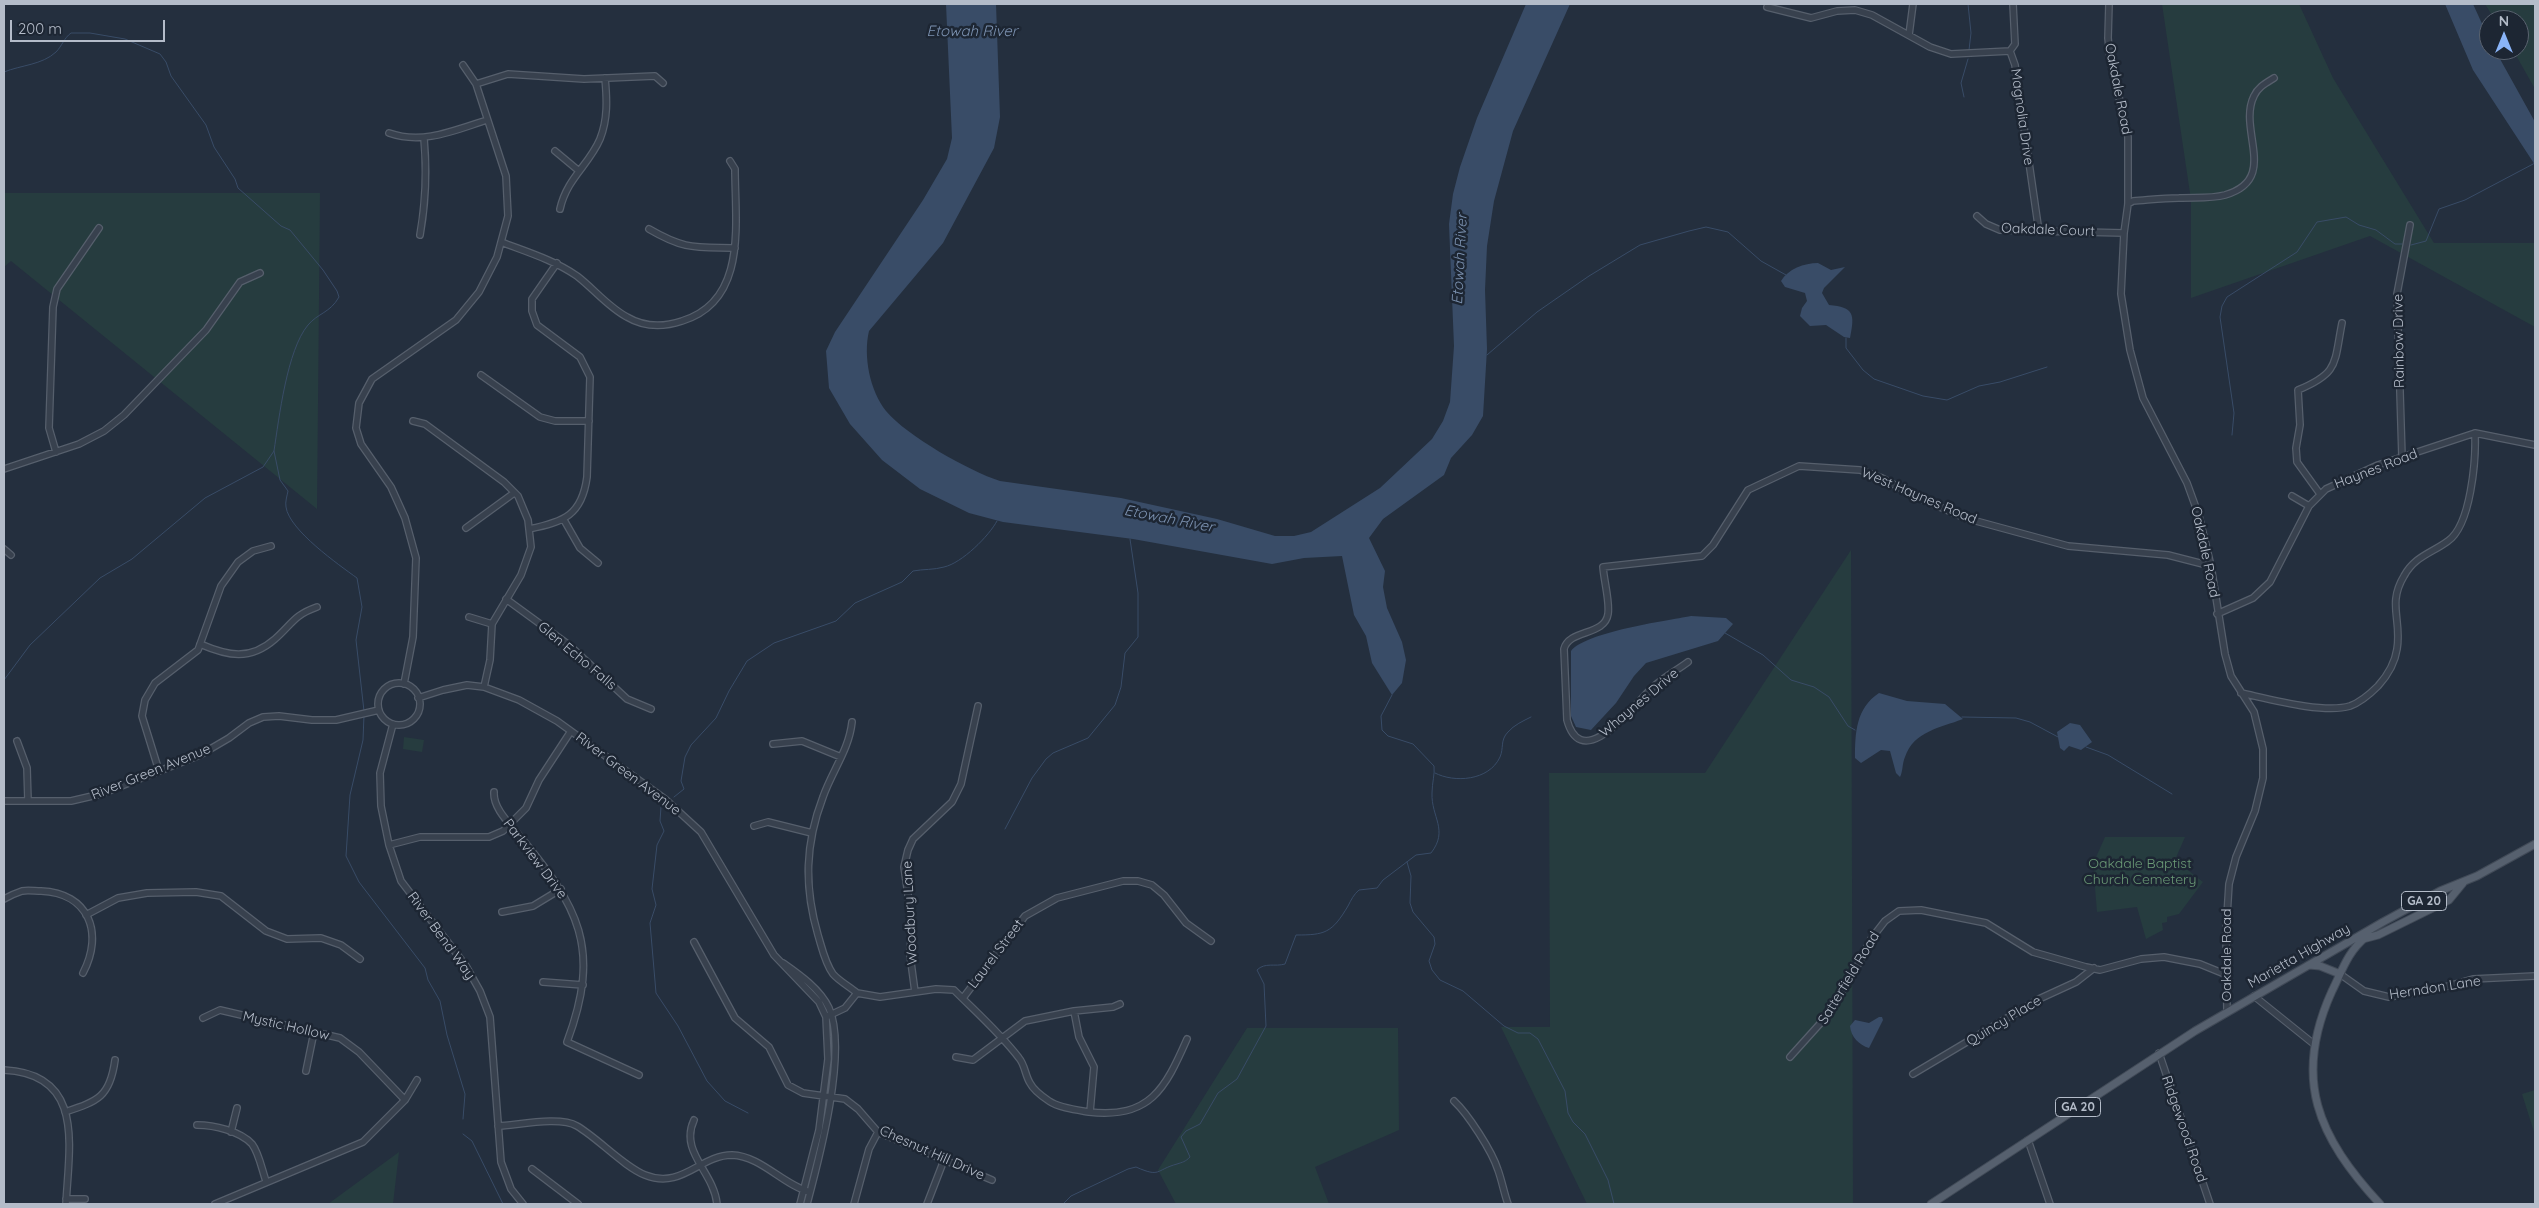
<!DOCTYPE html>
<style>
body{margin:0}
#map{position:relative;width:2539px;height:1208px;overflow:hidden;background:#242f3e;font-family:Quicksand,sans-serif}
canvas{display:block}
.frame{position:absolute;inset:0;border:5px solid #b4bcc9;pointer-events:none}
.north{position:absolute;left:2479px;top:10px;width:50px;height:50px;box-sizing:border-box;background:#1d2633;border:1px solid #59626f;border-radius:50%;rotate:0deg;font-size:14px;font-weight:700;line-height:20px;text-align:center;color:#b4bcc9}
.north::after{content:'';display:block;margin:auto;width:18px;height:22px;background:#8ab4f8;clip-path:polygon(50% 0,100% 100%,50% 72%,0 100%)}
.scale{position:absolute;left:10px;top:20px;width:155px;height:22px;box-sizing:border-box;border:2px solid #b4bcc9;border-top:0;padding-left:6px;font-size:15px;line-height:18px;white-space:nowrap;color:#b4bcc9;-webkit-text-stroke:4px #1d2633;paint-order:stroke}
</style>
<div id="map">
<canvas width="2539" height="1208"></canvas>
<div class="frame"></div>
<div class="north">N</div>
<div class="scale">200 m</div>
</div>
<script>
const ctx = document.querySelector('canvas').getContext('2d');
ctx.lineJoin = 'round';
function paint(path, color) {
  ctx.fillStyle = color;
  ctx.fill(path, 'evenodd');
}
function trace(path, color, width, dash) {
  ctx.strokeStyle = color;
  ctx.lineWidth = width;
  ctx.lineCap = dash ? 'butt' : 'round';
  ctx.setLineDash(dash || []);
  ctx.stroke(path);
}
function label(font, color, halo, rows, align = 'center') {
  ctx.font = font + ' Quicksand,sans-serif';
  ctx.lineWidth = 5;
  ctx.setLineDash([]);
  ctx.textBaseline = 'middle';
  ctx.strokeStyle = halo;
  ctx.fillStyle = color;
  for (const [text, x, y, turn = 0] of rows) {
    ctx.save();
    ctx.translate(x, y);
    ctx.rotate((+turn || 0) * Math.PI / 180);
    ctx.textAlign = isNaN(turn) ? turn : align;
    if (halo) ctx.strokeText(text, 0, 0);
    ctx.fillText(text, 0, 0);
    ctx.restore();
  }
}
paint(new Path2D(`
 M2162,4h137l34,74 101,165h101v84l-165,-91 -179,62v-98z
 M2485,4h50v85l-22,-39h6v-30h-24z
 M4,193h316l-3,316 -306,-248 -7,6z
 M1851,550l2,654h-266l-86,-177h49l-1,-254h156z
 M404,737l20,3 -2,12 -19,-3z
 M2105,837h80l-10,23 28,22 -24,32 -12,3v5l-5,1 1,7 -17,9 -9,-32 -40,5 -4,-48z
 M1247,1028h151l1,102 -84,37 14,37h-153l-18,-34z
 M2535,1090v45l-13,-41z
 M399,1152l-6,52h-65z`), '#263c3f');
paint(new Path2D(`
 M946,4h50l4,113 -6,31 -51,95 -74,88c-6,25 1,60 17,80 21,25 83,60 114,70l121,17 96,21 58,17h19l17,-4 69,-44 52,-49 11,-18 7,-19 4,-56 -5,-122 4,-30 7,-27 17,-49 49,-114h44l-57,127 -19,70 -7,45 -2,44 2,59 -4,67 -11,19 -21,23 -7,17 -61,44 -14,19 16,33 -2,16 4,21 15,34 4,18 -4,23 -10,12 -20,-32 -6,-27 -12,-21 -12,-59 -38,2 -32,6 -139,-25 -130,-17 -34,-9 -49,-24 -38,-29 -32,-36 -21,-36 -3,-37 9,-19 88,-132 24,-41 5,-21z
 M2445,4h28l16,35v11h6l40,72v43l-62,-95z
 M1818,263l13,7 14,-3 -21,21 -2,5 7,12c25,2 26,9 21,33l-6,-1 -18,-12 -16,1 -10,-10 2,-8 5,-7 -2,-8 -20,-6 -4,-6c7,-12 23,-18 37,-18z
 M1691,616l35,2 7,6 -15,17 -72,22 -12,13 -18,27 -25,27 -15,-3 -5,-11v-65c15,-19 94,-30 120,-35z
 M1879,693l28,8 38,3 18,15c-23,9 -49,12 -58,38 -3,7 -2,14 -5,20l-4,-4 -6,-22 -9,-1 -20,13 -6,-5c0,-25 1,-50 24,-65z
 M2070,723l10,2 12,17 -11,8 -12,-4 -5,5 -4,-3 -3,-16z
 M1879,1017h3l1,3 -14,28c-10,-3 -18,-11 -19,-22l5,-6 14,3z`), '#394c67');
trace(new Path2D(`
 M1968,4l3,29 -2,17
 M4,72c17,-7 38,-7 52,-20 6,-6 8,-14 15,-19h19l35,6 35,15 6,8 5,14 35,49 8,22 21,32 3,9 43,38 9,4 33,40 14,21 2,6c-9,16 -21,16 -31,28 -21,25 -29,93 -34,126l-11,16 -58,31 -73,61 -32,19 -70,67 -26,35
 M1964,97l-3,-14 7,-24
 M2411,245l15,-4 13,-32 26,-9 70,-37
 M1846,338v10l17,22 11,9 49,17 24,4 32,-14 21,-4 47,-15
 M1487,355l50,-43 52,-36 51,-31 49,-14 17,-4 22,5 33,29 25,14
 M2232,435l2,-22 -14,-96 2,-11 5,-9 70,-45 20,-30 29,-5 13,8 17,5 19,14h7
 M274,451l6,29 8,11c-1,5 -3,11 -2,16 3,23 53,58 71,71l5,29 -6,33 8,71
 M1725,633l38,22 28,25 23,7 15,10 19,29 7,4
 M364,715l-1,25 -13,55 -4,61 13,26 66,86 3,12 12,21 7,34 14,46 4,13 -2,25
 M1962,717l54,1 14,4 28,15
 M2086,747l22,8 64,39
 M1435,773c19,10 54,8 65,-16 4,-9 0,-17 8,-25 6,-7 15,-11 23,-15
 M674,797l10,-8 -3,-8 4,-24 6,-12 25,-27 13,-27 18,-30 27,-18 62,-22 19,-18 47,-21 11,-11c10,-2 21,-1 31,-4 18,-4 45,-31 53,-46
 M661,807l-1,14 4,10 -7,14 -5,44 4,16 -6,18 6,70 22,33 29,55 18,20 23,12
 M1005,829l27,-51 14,-19 7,-6 35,-15 27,-33 6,-18 4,-34 13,-16v-44l-8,-54
 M1407,862l4,14 -1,27 3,9 21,25 1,7 -6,17 3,9 8,10 23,11 41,35 14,7h12l8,6 27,52 3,22 5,9 12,12 23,46 6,24
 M463,1134l9,7 31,63
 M1063,1204l8,-8 57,-27 8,-2c25,11 19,3 41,-3 6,-2 8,-2 13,-7l-9,-20 5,-6 14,-7 18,-31 19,-14 29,-53 -2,-42 -7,-14c8,-8 18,-3 28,-6l11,-29c29,0 36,-2 52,-29 3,-6 6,-12 11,-16l18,-2 6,-8 33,-25 15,-2c18,-23 0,-36 1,-60 0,-10 3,-19 2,-27l-21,-22 -25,-8 -6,-6 -1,-14 11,-21`), '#394c67', 1);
const minor = new Path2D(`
 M2013,4l2,40 -5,7 5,14 24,167
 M2109,4l-1,34 2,19 18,80v67l-4,29 -3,61 9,56 13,48 44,85 12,33 12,50 14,88 6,22 23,36 9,37v29l-8,33 -19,46 -7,27 -3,48 1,80
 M1767,7l44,11 26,-7 18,-1 17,5 58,32 21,7 59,-3
 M1909,35l4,-31
 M476,84l32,-10 76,5 71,-3 8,7
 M389,133c34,12 66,-3 98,-13
 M555,151l24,20
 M2128,204l5,-3c15,-1 30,-3 46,-3 15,-1 31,1 46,-3 55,-16 12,-65 29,-99 4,-9 12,-13 20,-18
 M560,209c7,-31 29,-44 40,-70 8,-20 7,-40 5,-61
 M1977,216l9,8 14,6 124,3
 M649,229c36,21 46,18 86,19
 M420,235c6,-34 7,-64 4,-97
 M501,242c26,10 53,18 76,34 17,13 31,31 50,41 17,10 37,10 55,4 66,-20 53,-98 53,-152l-5,-8
 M481,375l59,42 15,4h34
 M413,421l12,3 79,58 14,14 10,24 3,27 -10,28 -29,49 -2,36 -6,27
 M56,452l-7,-24 4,-121 4,-18 42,-61
 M2402,457l-5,-163 13,-69
 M4,469l75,-25 25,-13 20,-16 82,-85 34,-48 20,-9
 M2320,494l-23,-32 -1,-14 4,-23 -2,-35c41,-17 36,-26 44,-67
 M2292,496l17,10
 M564,520l16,28 18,15
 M466,528l48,-35
 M529,529c35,-7 53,-14 58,-52l3,-100 -10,-20 -43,-32 -5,-14v-12l25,-36
 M4,549l7,6
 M506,599l63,46 58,54 24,10
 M2217,614l36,-16 17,-16 39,-76 17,-17 52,-24 97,-32 60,12
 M469,617l23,7
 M200,644c28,12 50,17 75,-5 17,-15 19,-24 42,-32
 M1688,662c-12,9 -26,16 -37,27 -17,16 -69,86 -84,31l-3,-71c5,-20 41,-13 44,-35 2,-12 -4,-33 -5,-47l99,-11 11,-11 35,-55 51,-24 61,4 22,8 33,18 50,22 103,28 100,9 43,11
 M378 704a21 21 0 1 1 42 0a21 21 0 1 1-42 0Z
 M404,684l9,-47 3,-79 -11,-40 -14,-31 -30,-43 -5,-16 3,-25 13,-24 84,-59 23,-28 18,-35 11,-41 -2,-40 -30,-92 -13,-19
 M2241,693c28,6 83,21 109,13 11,-4 20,-12 28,-20 9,-10 17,-23 19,-37 5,-29 -10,-45 7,-73 11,-20 28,-23 44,-35 23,-16 28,-81 27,-108
 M418,698l25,-8 24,-5 17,2 35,13 38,21 108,78 36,33 73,123 45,47 7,15 2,42 -9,71 -19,74
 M852,722c-3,28 -20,49 -29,75 -18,47 -19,90 -5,138 4,13 7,28 15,39 6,7 17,13 24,19
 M393,724l-13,49 1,33 8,39 12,36 65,85 14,25 10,26 11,145 10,27 12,15
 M17,741l10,27 1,33
 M773,744l29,-3 39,16
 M159,771l-17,-55 3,-16 10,-17 43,-33 23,-64 17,-24 15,-11 18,-5
 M494,792c-1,16 15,31 24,42 61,73 84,114 49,208l72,33
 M4,801h67l30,-7 99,-39 29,-17 20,-15 14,-6 16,-1 33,4h24l43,-10
 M754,826l14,-4 44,11
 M389,845l31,-8h69l14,-6 23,-23 13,-28 32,-49
 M4,899c5,-3 12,-6 18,-8 5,-1 13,0 19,0 48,2 63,42 42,82
 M502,912l31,-6 28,-17
 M86,915l32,-17 29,-5 49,-1 25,4 45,35 21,8 34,-1 20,7 19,14
 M694,942l41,76 34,29 19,38 15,8 42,6 13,10 20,23 114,48
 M783,963c17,12 37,26 46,45 19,43 -10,151 -22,196
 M2340,974l24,17 25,6 52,-9 32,-9 62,-3
 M543,982l40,3
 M915,992l-5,-37 2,-33 -8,-55 4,-17 5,-11 39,-37 9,-18 17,-78
 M2254,996l61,49
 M963,998l62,-82 32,-18 66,-17h15l14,4 12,10 22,28 25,18
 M1074,1011l5,26 15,30 -4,45
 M826,1017l19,-9 12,-15 23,4 56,-8 18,1c22,22 46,43 65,68 6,7 6,17 11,25 3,6 13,14 19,18 10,7 28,9 40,11 61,7 76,-23 98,-73
 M203,1018l17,-8 120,28 19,14 46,48
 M2159,1053l51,151
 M956,1057l17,3 52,-39 49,-10 39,-4 7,-3
 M1790,1057l36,-40 33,-54 12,-24 14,-18 14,-10 22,-1 65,13 47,29 53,15 14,3 41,-11 23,-2 36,7 27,11
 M4,1070c81,4 65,76 62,134
 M306,1071l8,-39
 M1913,1074l126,-75 37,-17 18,-14
 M1454,1101c14,13 38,50 44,69 4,11 6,23 10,34
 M65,1112c33,-11 45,-15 50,-52
 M694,1120c-15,32 20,52 23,84
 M197,1125c17,0 43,6 55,19 7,9 10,26 14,37
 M498,1126c20,-1 62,-10 79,0 22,13 46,40 68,49 37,15 55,-20 87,-20 29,1 51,30 78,37
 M231,1132l6,-24
 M2028,1140l22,64
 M532,1169l46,35
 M66,1199h19
 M215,1204l148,-62 42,-42 12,-20
 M854,1204l15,-55 9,-17
 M927,1204l17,-44`);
const major = new Path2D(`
 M2366,937c-18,14 -24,34 -34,54 -40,88 -14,146 48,213
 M2363,939l15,-4 71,-35 14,-17
 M2309,965l11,1 20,8
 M1931,1204l264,-173 188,-109 57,-31 37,-15 58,-32`);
trace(minor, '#565f6c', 8);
trace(major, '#414a57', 9);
trace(minor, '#38414e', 5.5);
trace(major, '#56606e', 7);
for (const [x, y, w] of [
 [2424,901,45],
 [2078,1107,45]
]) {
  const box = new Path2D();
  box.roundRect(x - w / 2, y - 9.5, w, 19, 4);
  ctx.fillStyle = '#1d2633';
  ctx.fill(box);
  trace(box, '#b4bcc9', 1);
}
label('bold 12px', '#b4bcc9', null, [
 ["GA 20",2424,901],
 ["GA 20",2078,1107]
]);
label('14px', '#b4bcc9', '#1d2633', [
 ["Oakdale Road",2118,89,79],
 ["Magnolia Drive",2022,117,82],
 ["Oakdale Court",2048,230,2],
 ["Rainbow Drive",2399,341,-91],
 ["Haynes Road",2376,469,-21],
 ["West Haynes Road",1919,496,23],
 ["Oakdale Road",2205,552,78],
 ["Glen Echo Falls",577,656,40],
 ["Whaynes Drive",1639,703,-40],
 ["River Green Avenue",151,772,-22],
 ["River Green Avenue",628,774,37],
 ["Parkview Drive",535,859,53],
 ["Woodbury Lane",910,913,-93],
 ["River Bend Way",441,936,54],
 ["Laurel Street",996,954,-53],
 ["Oakdale Road",2227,955,-90],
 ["Marietta Highway",2299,956,-30],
 ["Satterfield Road",1849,978,-59],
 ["Herndon Lane",2435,988,-9],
 ["Quincy Place",2004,1021,-31],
 ["Mystic Hollow",286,1026,13],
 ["Ridgewood Road",2184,1129,71],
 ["Chesnut Hill Drive",932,1153,24]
]);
label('14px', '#6b9a76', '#1d2633', [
 ["Oakdale Baptist",2140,864],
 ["Church Cemetery",2140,880]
]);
label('italic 15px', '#7c92b1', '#1d2633', [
 ["Etowah River",972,31],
 ["Etowah River",1460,259,-87],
 ["Etowah River",1169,519,11]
]);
</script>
